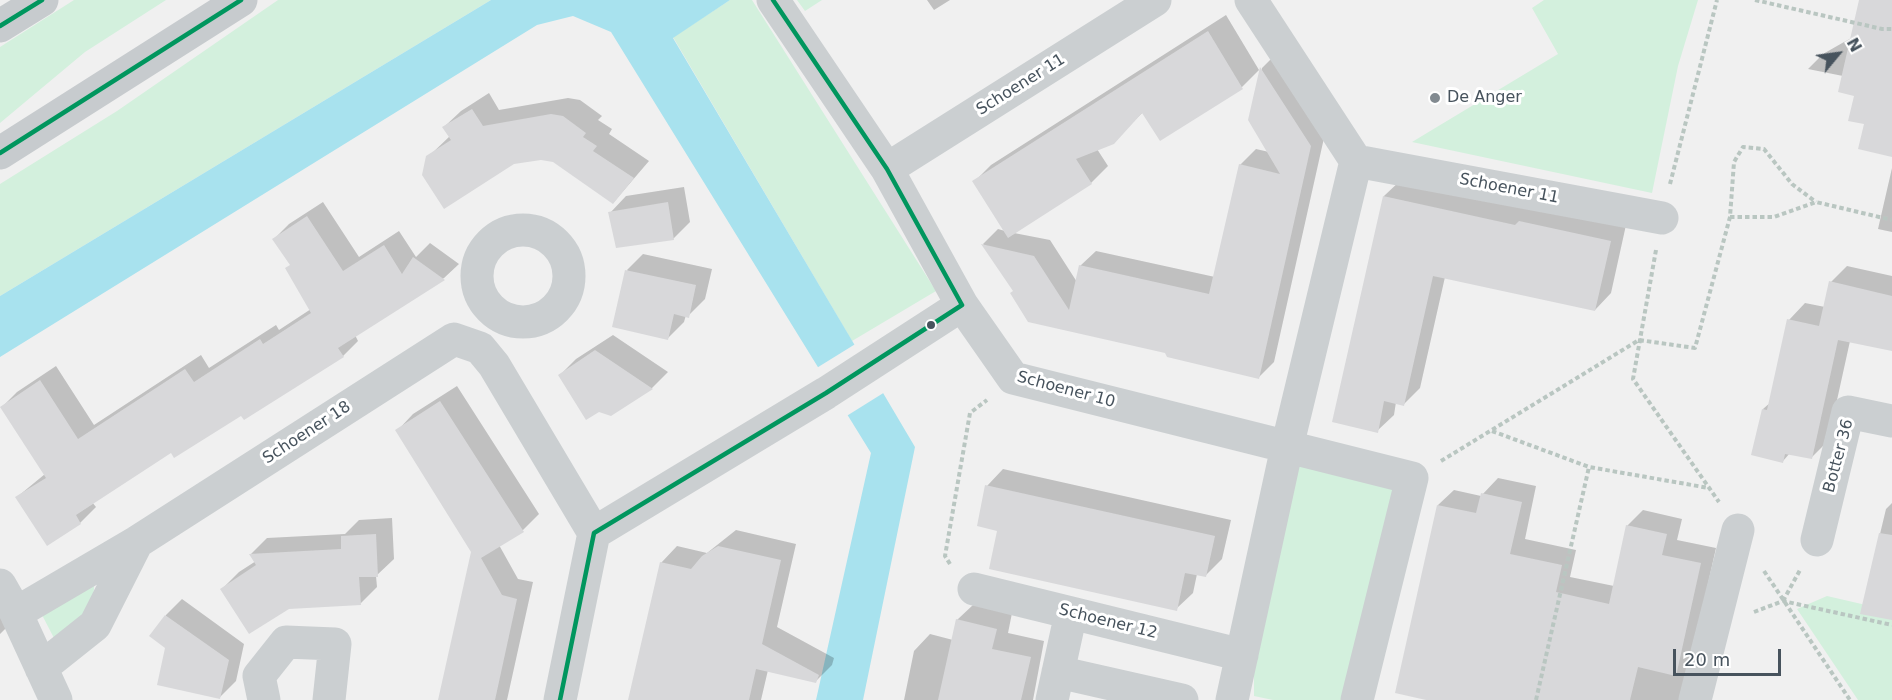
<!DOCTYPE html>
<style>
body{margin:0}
#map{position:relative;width:1892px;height:700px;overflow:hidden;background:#f0f0f0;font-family:"DejaVu Sans",sans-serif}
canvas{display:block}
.north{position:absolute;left:1808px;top:24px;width:60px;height:60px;-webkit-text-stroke:4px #fff;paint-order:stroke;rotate:61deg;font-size:16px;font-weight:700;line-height:24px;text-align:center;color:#47535d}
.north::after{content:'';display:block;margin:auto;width:21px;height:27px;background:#47535d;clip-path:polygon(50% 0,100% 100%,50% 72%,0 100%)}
.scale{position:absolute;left:1673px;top:649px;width:108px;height:27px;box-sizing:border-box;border:3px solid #47535d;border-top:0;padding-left:8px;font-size:18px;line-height:21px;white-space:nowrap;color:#47535d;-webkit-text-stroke:4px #fff;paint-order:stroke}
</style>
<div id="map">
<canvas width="1892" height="700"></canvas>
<div class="north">N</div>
<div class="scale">20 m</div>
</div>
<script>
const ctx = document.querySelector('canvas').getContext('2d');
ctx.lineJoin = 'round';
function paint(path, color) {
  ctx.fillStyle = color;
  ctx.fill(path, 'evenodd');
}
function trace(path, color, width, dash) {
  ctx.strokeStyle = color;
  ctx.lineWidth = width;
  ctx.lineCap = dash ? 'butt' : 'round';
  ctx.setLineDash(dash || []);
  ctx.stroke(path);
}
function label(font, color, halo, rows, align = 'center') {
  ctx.font = font + ' "DejaVu Sans",sans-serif';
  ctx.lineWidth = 6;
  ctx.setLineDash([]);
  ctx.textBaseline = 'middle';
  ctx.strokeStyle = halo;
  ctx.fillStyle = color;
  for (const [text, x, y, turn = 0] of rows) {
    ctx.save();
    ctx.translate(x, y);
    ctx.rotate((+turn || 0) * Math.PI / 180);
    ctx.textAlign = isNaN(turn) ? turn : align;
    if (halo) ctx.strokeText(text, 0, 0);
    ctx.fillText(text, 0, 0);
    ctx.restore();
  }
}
paint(new Path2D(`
 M74,0h92l-81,52 -85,71v-76z
 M278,0h213l-491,296v-112l117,-73z
 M730,0h22l184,291 -84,50 -179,-304z
 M797,0h25l-17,11z
 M1544,0h154l-20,66 -26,127 -240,-51 146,-88 -26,-46z
 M1300,460l99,24 -56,216h-70l-19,-4v-34z
 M94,579c2,34 -15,42 -39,61l-14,-27z
 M1827,596l65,15v89h-34l-61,-91z`), '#d3f0dd');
paint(new Path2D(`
 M491,0h239l-57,38 242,409 -52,253h-47l55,-247 -260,-421 -38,-16 -36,9 -537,332v-61z`), '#a8e2ee');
paint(new Path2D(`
 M857,343l28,49 -40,25 -30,-48z`), '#f0f0f0');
paint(new Path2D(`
 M927,0h23l-16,10z
 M1860,0h32v155l-26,-32 -10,-29 -13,-18 -35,-7 15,-15 28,-16z
 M1226,15l33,55 -17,17 -99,25 -30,31 -16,6 11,17 -17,17 -77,50 36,7 27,42 3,-16 16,-15 119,26 25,-112 16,-16 13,3 -19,-32 12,-52 15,-15 49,76 -52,233 -16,16 -92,-27 -151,-61 -32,-46 15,-15 7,2 -31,-49 17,-17z
 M489,93l10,17 69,-12 12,2 22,16 -4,4 14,9 -3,5 40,27 -36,42 -60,-43 -12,-2 -113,-1 22,-21 -6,-9 17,-16z
 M1892,168v64l-14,-3z
 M1401,180l225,45 -15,68 -16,17 -150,-33 -25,111 -16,16 -8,-2 -2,13 -17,16 7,-235z
 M684,187l6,35 -17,17 -63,-26 16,-17z
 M323,202l36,55 40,-26 17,26 14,-14 29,21 -15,14 -89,57 3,6 -15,15 -172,95 -79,51 4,5 -16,16 -33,21 -30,-47 28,-23 -43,-67 15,-15 39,-26 38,59 107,-70 8,13 67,-43 3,5 32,-21 -20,-45 -17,-25 15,-15z
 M643,254l69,15 -7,30 -17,17 -2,-1 -2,7 -16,16 -41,-68z
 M1847,266l45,10v74l-42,-9 -22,100 -17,17 -21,-5 -7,8 -20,-52 8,-7 18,-82 16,-17 20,4 6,-25z
 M613,335l55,37 -16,16 -42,26 -50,-39 16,-16z
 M457,386l82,128 -16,16 -24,15 19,34 15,3 -26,118h-68l34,-148 -76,-121 16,-17z
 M1003,469l228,51 -9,39 -17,17 -8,-2 -4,19 -17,16 -177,-79 -12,-44z
 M1498,478l38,8 -11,53 51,11 -6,27 44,9 13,-60 16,-16 39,9 -5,21 39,8 -34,152h-249l5,-195 16,-15 27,6z
 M1892,503v33l-12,-2 6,-25z
 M392,518l2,41 -18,17 1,11 -17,17 -138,-15 17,-17 17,-11 -5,-7 16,-16 78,-4 14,-14z
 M736,530l60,14 -19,83 57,31 -2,7 -16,16 -48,-11 -7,30h-131l31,-137 16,-17 30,7z
 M0,589l15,30 -15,15z
 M182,599l62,45 -8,37 -17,17 -53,-50v-33z
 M974,604l38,9 -4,20 36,8 -11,59h-129l10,-49 16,-17 23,6 4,-20z`), '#0003');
paint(new Path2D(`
 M1859,0h33v157l-34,-8 6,-25 -16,-3 6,-25 -16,-4z
 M1208,31l35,58 -83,52 -18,-28 -28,31 -38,15 16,25 -84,54 -36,-57z
 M1260,67l51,79 -52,233 -92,-22 -2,-4 -137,-31 -18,-29 3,-2 -32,-47 53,12 35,54 10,-45 130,29 30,-130 41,10 -32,-54z
 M472,109l11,17 68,-12 12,2 23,17 -3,4 14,9 -4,5 41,27 -21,26 -60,-42 -12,-2 -27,4 -70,45 -22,-34 4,-19 25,-16 -9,-13z
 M1383,196l132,29 4,-4 92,20 -16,70 -162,-35 -29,130 -20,-5 -6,32 -46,-11z
 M668,202l6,38 -58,8 -8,-36z
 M307,216l36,55 41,-26 18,29 11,-17 32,23 -107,68 6,9 -100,63 -3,-4 -67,42 -3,-5 -95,62 5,9 -34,22 -32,-49 31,-19 -46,-71 40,-27 38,59 107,-70 9,13 66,-43 3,5 48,-31 -26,-45 5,-3 -18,-26z
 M625,270l71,15 -7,33 -15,-4 -6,26 -56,-13z
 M1829,281l63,15v55l-54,-11 -26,119 -27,-5 -2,9 -32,-8 11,-46 5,1 20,-91 32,7z
 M595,350l58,39 -42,27 -12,-4 -13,8 -28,-45z
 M440,401l84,131 -43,26 21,37 15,4 -22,101h-57l33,-148 -76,-122z
 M985,485l230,51 -9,41 -21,-4 -8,38 -188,-42 8,-38 -20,-5z
 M1481,493l41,9 -12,52 52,11 -6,27 53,12 17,-79 41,9 -5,21 39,8 -25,113 -38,-9 -8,33h-204l-31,-7 42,-188 39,8z
 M1879,533l13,2v85l-32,-6z
 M376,534l2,43h-19l2,28 -72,4 -40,25 -29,-45 36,-24 -7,-11 92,-5v-13z
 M718,546l63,14 -19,84 57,31 -3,8 -60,-14 -7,31h-121l32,-138 31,7 11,-13z
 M165,615l64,45 -9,39 -63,-14 8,-37 -16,-12z
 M956,619l41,10 -5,20 39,8 -10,43h-83z`), '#d8d8da');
trace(new Path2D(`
 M1755,0l127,29h10
 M1670,184l47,-184
 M1730,217h44l42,-15 76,18
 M1656,250l-23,129 86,123
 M1492,431l97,36 120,21
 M1441,461l198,-121 56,8 35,-131 4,-55 9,-15 21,2 28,35 24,18
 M950,564l-5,-8 25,-143 17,-13
 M1764,571l86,129
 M1783,601l17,-31
 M1754,612l29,-11 109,24
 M1536,700l53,-233`), '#b9c6c1', 4, [4.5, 3]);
trace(new Path2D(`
 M773,0l114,169 75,136 51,73 399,100 -55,222
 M1356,161l306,57
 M887,169l268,-169
 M477 276a46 46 0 1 1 92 0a46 46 0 1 1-92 0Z
 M1817,540l31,-128 44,9
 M0,585l16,28
 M974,589l268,66
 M41,668l54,-43 42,-83
 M1058,672l124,28
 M56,700l-40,-87 121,-71 317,-203 26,9 14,17 100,168
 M264,700l-5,-24 27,-34 49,2 -6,56
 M560,700l34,-167 232,-140 136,-88
 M1052,700l19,-87
 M1232,700l55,-253 69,-286 -105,-161
 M1695,700l43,-170`), '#cbcfd1', 33);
trace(new Path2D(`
 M0,26l42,-26
 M0,153l241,-153`), '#c7cbce', 33);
trace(new Path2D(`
 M773,0l114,169 75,136
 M0,26l42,-26
 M0,153l241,-153
 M560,700l34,-167 232,-140 136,-88`), '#00965e', 4.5);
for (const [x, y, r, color] of [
 [1435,98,6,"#828a90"],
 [931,325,5,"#47535d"]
]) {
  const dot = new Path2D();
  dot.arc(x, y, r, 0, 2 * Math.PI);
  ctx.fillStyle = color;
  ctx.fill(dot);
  trace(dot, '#fff', 2);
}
label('16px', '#47535d', '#fff', [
 ["Schoener 11",1021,85,-32],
 ["Schoener 11",1509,189,11],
 ["Schoener 10",1066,390,15],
 ["Schoener 18",307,433,-33],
 ["Botter 36",1839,456,-75],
 ["Schoener 12",1108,622,14]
]);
label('16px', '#47535d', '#fff', [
 ["De Anger",1447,98]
], 'left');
</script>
